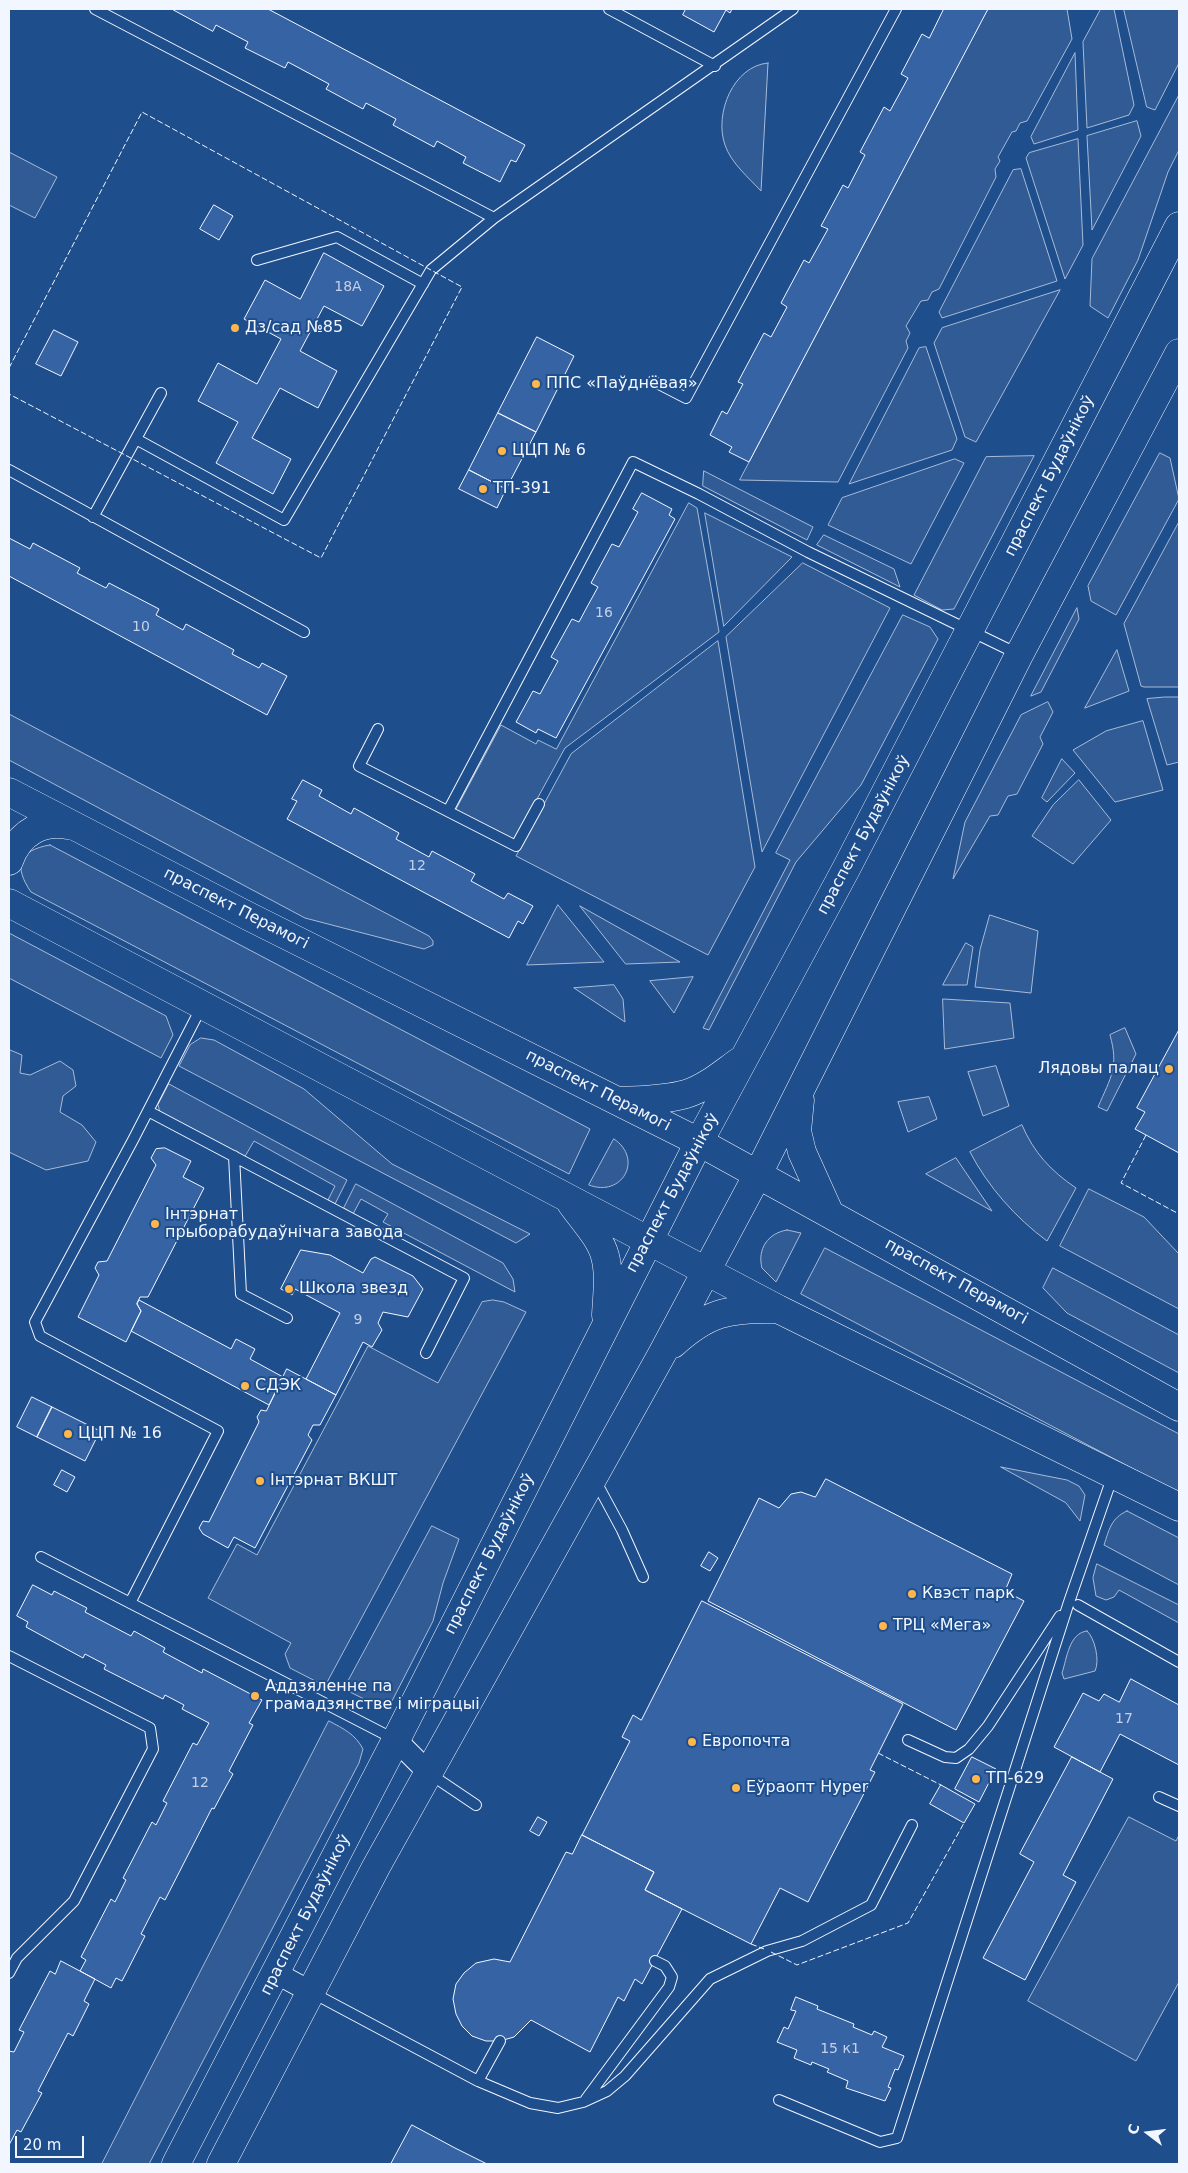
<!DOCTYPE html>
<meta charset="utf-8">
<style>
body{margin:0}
#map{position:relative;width:1188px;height:2173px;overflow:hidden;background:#1f4e8c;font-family:"DejaVu Sans",sans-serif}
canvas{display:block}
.frame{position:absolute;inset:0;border:10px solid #f2f6ff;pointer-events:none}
.north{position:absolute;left:1123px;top:2108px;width:50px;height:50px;-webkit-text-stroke:4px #1f4e8c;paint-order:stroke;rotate:285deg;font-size:14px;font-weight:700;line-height:20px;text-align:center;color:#f2f6ff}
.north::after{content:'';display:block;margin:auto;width:18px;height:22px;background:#f2f6ff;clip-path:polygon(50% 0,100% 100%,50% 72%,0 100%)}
.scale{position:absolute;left:15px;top:2136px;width:69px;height:22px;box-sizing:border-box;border:2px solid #f2f6ff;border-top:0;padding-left:6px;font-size:15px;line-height:18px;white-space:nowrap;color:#f2f6ff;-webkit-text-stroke:4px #1f4e8c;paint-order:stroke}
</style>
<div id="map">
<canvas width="1188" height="2173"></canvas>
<div class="frame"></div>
<div class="north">С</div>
<div class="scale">20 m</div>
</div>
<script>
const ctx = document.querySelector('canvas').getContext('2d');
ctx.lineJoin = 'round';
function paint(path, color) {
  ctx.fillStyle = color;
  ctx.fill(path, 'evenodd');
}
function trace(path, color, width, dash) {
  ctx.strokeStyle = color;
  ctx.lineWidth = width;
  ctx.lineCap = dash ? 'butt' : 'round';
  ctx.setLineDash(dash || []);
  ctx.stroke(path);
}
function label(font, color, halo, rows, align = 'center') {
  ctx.font = font + ' "DejaVu Sans",sans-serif';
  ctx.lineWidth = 4;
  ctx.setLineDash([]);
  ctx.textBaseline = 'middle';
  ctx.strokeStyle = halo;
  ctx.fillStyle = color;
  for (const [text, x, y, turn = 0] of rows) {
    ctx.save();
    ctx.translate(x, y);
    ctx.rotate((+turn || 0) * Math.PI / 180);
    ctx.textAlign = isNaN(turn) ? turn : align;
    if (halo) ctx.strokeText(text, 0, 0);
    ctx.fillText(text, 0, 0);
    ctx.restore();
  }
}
const green = new Path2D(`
 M988,9h79l5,30 -45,82 -7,2 -4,8 -4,1 -14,25 2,4 -5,8 1,8 -57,112 -7,3 -4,8 -7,1 -15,25 4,7 -4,8 2,7 -70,134 -98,-2z
 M1101,9h13l20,96 -5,10 -42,13 -4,-86z
 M1124,9h55v54l-24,47 -8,-3z
 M1075,53l3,77 -44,14 -3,-7z
 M768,63l-7,128c-12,-13 -30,-28 -36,-46 -11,-31 8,-79 43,-82z
 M1179,95v55l-11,22 -30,88 -30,58 -18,-12 2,-47z
 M1137,121l4,15 -49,94 -5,-94z
 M1078,139l5,106 -18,34 -39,-121 3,-5z
 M9,152l48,25 -22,41 -26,-13z
 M1021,169l36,112 -115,37 -3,-6 74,-142z
 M1060,290l-84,152 -11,-5 -31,-94 8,-15z
 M926,347l31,92 -5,11 -103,34 70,-136z
 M1160,453l10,5 9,41 -63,116 -25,-14 -3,-15z
 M1034,456l-80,153 -12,1 -28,-15 72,-138z
 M955,459l9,4 -53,101 -83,-39 14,-27z
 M704,471l109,56 -6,13 -104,-54z
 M689,503l8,5 22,124 -154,116 -51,93 -59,-30 46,-86 35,19 2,-4 18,9z
 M705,513l87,44 -68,69z
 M1179,522v165h-35l-3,-1 -17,-62z
 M824,535l70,34 6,18 -83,-42z
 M803,563l87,45 -128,244 -36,-215z
 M1077,608l2,11 -38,73 -10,4z
 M903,615l27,12 8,12 -77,146 -65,77 -87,168 -6,-2 87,-168 -14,-7z
 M718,641l37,226 -47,88 -192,-99 55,-102z
 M1117,650l12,41 -44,17z
 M1165,697h14v65l-12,3 -20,-66z
 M1048,702l5,10 -13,25 3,7 -26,50 -9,2 -10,19 -8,1 -37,63 12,-57 56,-107z
 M9,714l420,222 4,5v4l-9,4 -119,-31 -296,-158z
 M1143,721l20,69 -48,12 -42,-52 33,-19z
 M1062,759l13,14 -28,29 -5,-4z
 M1079,780l32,40 -38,44 -41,-28 21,-31z
 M50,845l540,284 -21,45 -538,-282c-18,-26 -12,-42 19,-47z
 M558,905l46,57 -77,3z
 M580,906l100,56 -54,2z
 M990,915l48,16 -7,62 -56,-6 5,-37z
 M9,933l157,83 7,19 -12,23 -152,-80z
 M966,943l7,4 -6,38h-24z
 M693,977l-19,36 -24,-32z
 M614,985l9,14 2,23 -51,-34z
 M943,999l67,4 4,35 -69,11z
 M1125,1028l11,26 -29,57 -9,-4c13,-30 21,-40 12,-72z
 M201,1038l13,2 90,49 88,75 138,70 -14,9 -337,-177 11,-21z
 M10,1050l12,5 -2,18 10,2 30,-14 13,9 3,16 -13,10 -3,16 22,13 14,17 -8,19 -42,9 -37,-18z
 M996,1066l13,40 -26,10 -15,-44z
 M169,1084l178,96 -12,24 -7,-4 7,-14 -81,-45 -10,17 -84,-46 -2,-7z
 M929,1097l8,22 -29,13 -10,-30z
 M1022,1125c12,28 29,46 54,63l-29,53c-31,-23 -59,-54 -77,-89z
 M614,1139c30,20 8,59 -25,46z
 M956,1158l36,53 -66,-37z
 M356,1184l147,79 10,16 2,13 -132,-70 5,-8 -27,-15 -8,15 -9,-6z
 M1089,1189l55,28 35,37v55l-119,-63z
 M787,1230l14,3 -25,49 -14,-14c-5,-19 6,-35 25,-38z
 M825,1248l354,186v59l-378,-199z
 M1053,1268l126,67v38l-112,-60 -24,-25z
 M493,1300l11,2 22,10 -201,374 -35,-18 -5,-14 6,-11 -83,-45 29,-54 20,11 111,-209 70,37 44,-81z
 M1001,1467l66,13 12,6 6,9 -5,26 -14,-18z
 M1127,1511l52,27v47l-75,-40c5,-15 7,-27 23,-34z
 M432,1526l27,13 -16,44 -10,38 -41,80 -6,3 -20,-4 -22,-11z
 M1097,1564l82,41v18l-60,-33 -5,7 -8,3 -10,-4 -3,-18z
 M1087,1631c8,7 13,30 8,40l-31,8 -2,-6c5,-15 7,-40 25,-42z
 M329,1721c15,8 26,13 34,28l-4,14 -210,401h-47z
 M1129,1817l47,24 3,-6v147l-43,79 -108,-60z`);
paint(green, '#305b95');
trace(green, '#a8bbd7', 1);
const building = new Path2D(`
 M172,9h96l257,136 -9,17 -5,-2 -11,22 -37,-19 3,-6 -29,-16 -3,6 -41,-22 3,-6 -30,-16 -3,6 -37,-20 3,-5 -41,-22 -3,6 -40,-20 3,-6 -32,-17 -3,6z
 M686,9h46l-2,4 -4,-3 -12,22 -31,-17z
 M944,9h44l-239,453 -20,-10 3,-5 -22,-12 12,-24 5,3 16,-30 -5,-2 26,-49 7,4 16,-30 -6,-4 23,-43 5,3 19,-34 -7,-3 22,-41 5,3 17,-33 -5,-3 24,-45 6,4 18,-33 -7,-4 21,-40 7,4z
 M214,205l19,11 -14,24 -19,-11z
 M324,253l60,33 -22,40 -38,-20 -24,45 37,20 -19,37 -38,-20 -28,50 39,21 -18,35 -57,-31 22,-41 -40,-21 20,-38 39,21 24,-45 -37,-20 21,-39 35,19z
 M54,330l24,12 -17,34 -25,-12z
 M537,337l37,19 -38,76 -38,-19z
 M498,413l38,19 -30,57 -37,-19z
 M469,470l37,19 -9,19 -38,-19z
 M642,493l30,16 -3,6 6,4 -119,219 -18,-9 -2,4 -20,-11 17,-31 7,3 18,-33 -7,-4 21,-38 7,3 8,-15 11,-20 -7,-4 21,-39 7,3 19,-35 -5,-3z
 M9,538l21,11 3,-6 47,25 -3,5 29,15 3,-5 50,26 -3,6 27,15 3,-6 48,26 -2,4 27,14 3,-5 25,13 -20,39 -258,-139z
 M303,780l19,10 -3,6 32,18 3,-6 45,25 -3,6 33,18 3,-6 43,23 -4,7 33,18 4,-6 25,13 -10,18 -5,-3 -9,17 -222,-119 10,-18 -5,-2z
 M1179,1030v123l-44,-24 10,-17 -8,-4z
 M165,1148l26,13 -8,16 21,11 -56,109h-8l-3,7 4,7 -15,31 -48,-25 21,-42 -4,-7 3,-6 9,-1 49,-96 -5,-7 5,-9z
 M301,1250l29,5 33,18 8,-14 4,-2 38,19 10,13 -15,28 -25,-5 -5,11 4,7 -10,17 -9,-5 -27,53 -30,-16 34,-66 -45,-24 -3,6 -11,-6z
 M139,1300l92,49 5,-10 19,10 -5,10 33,18 -14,28 -138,-74 10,-20 -4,-7z
 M287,1369l49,26 -16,30h-7l-5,10 4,5 -57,108 -21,-11 -6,11 -25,-14 -4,-6 4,-7 6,1 50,-100 -2,-5 4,-7 5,1z
 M32,1397l20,10 -15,30 -20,-10z
 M52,1407l48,24 -15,30 -48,-24z
 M62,1470l13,7 -8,15 -13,-7z
 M826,1479l186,95 -7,17 19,10 -68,129 -248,-129 51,-103 20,10 12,-14 10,-2 14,5z
 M709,1552l9,6 -8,13 -9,-5z
 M33,1585l19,10 2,-4 33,17 -2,4 46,24 3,-5 31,17 -2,4 39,21 1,-4 59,31 -13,23 4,2 -24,46 4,3 -10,18 -9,17 -2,-1 -47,92 -5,-3 -19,37 4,2 -23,45 -6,-3 -5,10 -31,-17 6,-11 -5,-3 30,-58 4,3 11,-22 -3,-2 29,-56 4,3 11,-22 -4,-2 30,-58 4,2 12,-22 -27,-14 2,-4 -19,-10 -2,4 -59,-30 2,-4 -21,-11 -2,4 -57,-31 2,-5 -11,-6z
 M702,1601l201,103 -33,66 5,2 -67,130 -28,-14 -29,56 -106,-54 9,-18 -72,-37 48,-94 -8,-4 11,-22 8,5z
 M1131,1679l48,26v60l-59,-31 -20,38 -46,-25 29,-54 16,8 5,-7 15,8z
 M972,1757l24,12 -17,33 -24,-13z
 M1072,1757l41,22 -50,96 13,7 -51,98 -42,-22 51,-96 -14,-8z
 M941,1785l34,19 -11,19 -34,-19z
 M538,1817l9,5 -8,14 -9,-5z
 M582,1835l72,37 -9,18 37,19 -40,75 -7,-5 -11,22 -6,-4 -28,55 -59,-32 -17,17 -14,4h-14l-14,-5 -10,-10 -6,-12 -3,-15 3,-15 8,-11 12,-10 18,-4 16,3 56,-110 6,2z
 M61,1961l34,18 -11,22 5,3 -16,32 -5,-3 -30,58 4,2 -21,39 -4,-2 -8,15v-94l5,1 10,-20 -5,-2 31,-59 5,3z
 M796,1997l22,9 -1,3 37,15 -1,3 19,8 2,-4 13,6 -5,10 22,9 -6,14 -3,-1 -7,18 3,1 -6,13 -39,-13 2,-7 -21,-9 2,-3 -17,-7 -1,3 -17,-7 3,-8 -20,-8 7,-15 4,2 8,-18 -5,-1z
 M412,2125l43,23 32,16h-96z`);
paint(building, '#3563a3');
trace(building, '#f2f6ff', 1);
const lane = new Path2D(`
 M95,9l399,209 299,-209
 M609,9l106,57
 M257,260l80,-23 86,47
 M653,381l33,17 210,-389
 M136,439l148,81 147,-250 63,-52
 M9,470l295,162
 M93,517l68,-124
 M378,729l-19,37 157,80 23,-42
 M448,811l185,-349 66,32 109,58 210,102
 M148,1111l316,167 -38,75
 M234,1156l7,138 46,24
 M595,1480l27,50 21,47
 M41,1557l355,183
 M130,1603l88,-172 -178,-95 -5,-14 98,-182 69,-134
 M1078,1605l101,57
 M9,1656l141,72 3,21 -79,152 -57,57 -8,15
 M908,1740l37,17 11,1 13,-9 19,-23 72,-110
 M430,1774l46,31
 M1159,1797l20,9
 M311,1992l167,89 52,22 28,5 25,-6 24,-11 18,-15 85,-97 57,-28 35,-10 69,-36 41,-80
 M478,2081l22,-40
 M586,2099l83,-112 3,-10 -7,-11 -10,-5
 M779,2100l101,42 17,-4 171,-533 45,-130`);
const street = new Path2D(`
 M396,1740l33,33
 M276,1973l35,19`);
const primary = new Path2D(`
 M9,792l239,124 451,226 480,265
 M9,861c10,-29 34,-42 64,-35
 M9,903l769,406 401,198
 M800,1100l-3,31 5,21 27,60
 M620,1101c22,-1 45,-1 66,-7 20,-6 37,-21 54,-33
 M571,1203c11,16 29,34 34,53 5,19 2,39 1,59
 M673,1344c34,-31 55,-36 101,-35
 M176,2164l220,-424 303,-598 147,-273 333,-643
 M221,2164l155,-297 286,-513 96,-180 261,-519 160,-302`);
trace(lane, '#f2f6ff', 12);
trace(street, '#f2f6ff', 23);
trace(primary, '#f2f6ff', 29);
trace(lane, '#1f4e8c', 10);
trace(street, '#1f4e8c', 21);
trace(primary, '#1f4e8c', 28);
trace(new Path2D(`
 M9,368l133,-256 320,175 -141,271 -312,-164
 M1146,1135l-25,48 58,31
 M878,1753l63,32
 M751,1944l13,5
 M771,1952l26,13 111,-42 56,-100`), '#f2f6ff', 1, [6, 2.5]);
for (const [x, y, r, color] of [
 [235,328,5,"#ffb74d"],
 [536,384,5,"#ffb74d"],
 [502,451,5,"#ffb74d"],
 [483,489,5,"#ffb74d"],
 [1169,1069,5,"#ffb74d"],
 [155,1224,5,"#ffb74d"],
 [289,1289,5,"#ffb74d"],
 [245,1386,5,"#ffb74d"],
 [68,1434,5,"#ffb74d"],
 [260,1481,5,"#ffb74d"],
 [912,1594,5,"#ffb74d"],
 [883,1626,5,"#ffb74d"],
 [255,1696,5,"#ffb74d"],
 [692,1742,5,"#ffb74d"],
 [976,1779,5,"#ffb74d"],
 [736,1788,5,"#ffb74d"]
]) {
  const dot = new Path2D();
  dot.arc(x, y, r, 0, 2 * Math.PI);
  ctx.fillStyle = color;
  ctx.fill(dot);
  trace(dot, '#1f4e8c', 2);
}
label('14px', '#c3d1e8', null, [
 ["18А",348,287],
 ["16",604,613],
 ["10",141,627],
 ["12",417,866],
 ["9",358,1320],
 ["17",1124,1719],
 ["12",200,1783],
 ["15 к1",840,2049]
]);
label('16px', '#f2f6ff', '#1f4e8c', [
 ["Дз/сад №85",245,328],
 ["ППС «Паўднёвая»",546,384],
 ["ЦЦП № 6",512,451],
 ["ТП-391",493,489],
 ["Лядовы палац",1159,1069,"right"],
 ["Інтэрнат",165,1215],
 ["прыборабудаўнічага завода",165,1233],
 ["Школа звезд",299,1289],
 ["СДЭК",255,1386],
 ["ЦЦП № 16",78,1434],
 ["Інтэрнат ВКШТ",270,1481],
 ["Квэст парк",922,1594],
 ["ТРЦ «Мега»",893,1626],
 ["Аддзяленне па",265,1687],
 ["грамадзянстве і міграцыі",265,1705],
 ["Европочта",702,1742],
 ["ТП-629",986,1779],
 ["Еўраопт Hyper",746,1788]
], 'left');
label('16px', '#f2f6ff', '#1f4e8c', [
 ["праспект Будаўнікоў",1050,476,-63],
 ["праспект Будаўнікоў",864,835,-62],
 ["праспект Перамогі",236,909,27],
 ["праспект Перамогі",598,1091,27],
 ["праспект Будаўнікоў",673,1193,-62],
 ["праспект Перамогі",956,1282,29],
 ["праспект Будаўнікоў",490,1554,-63],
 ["праспект Будаўнікоў",306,1915,-63]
]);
</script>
